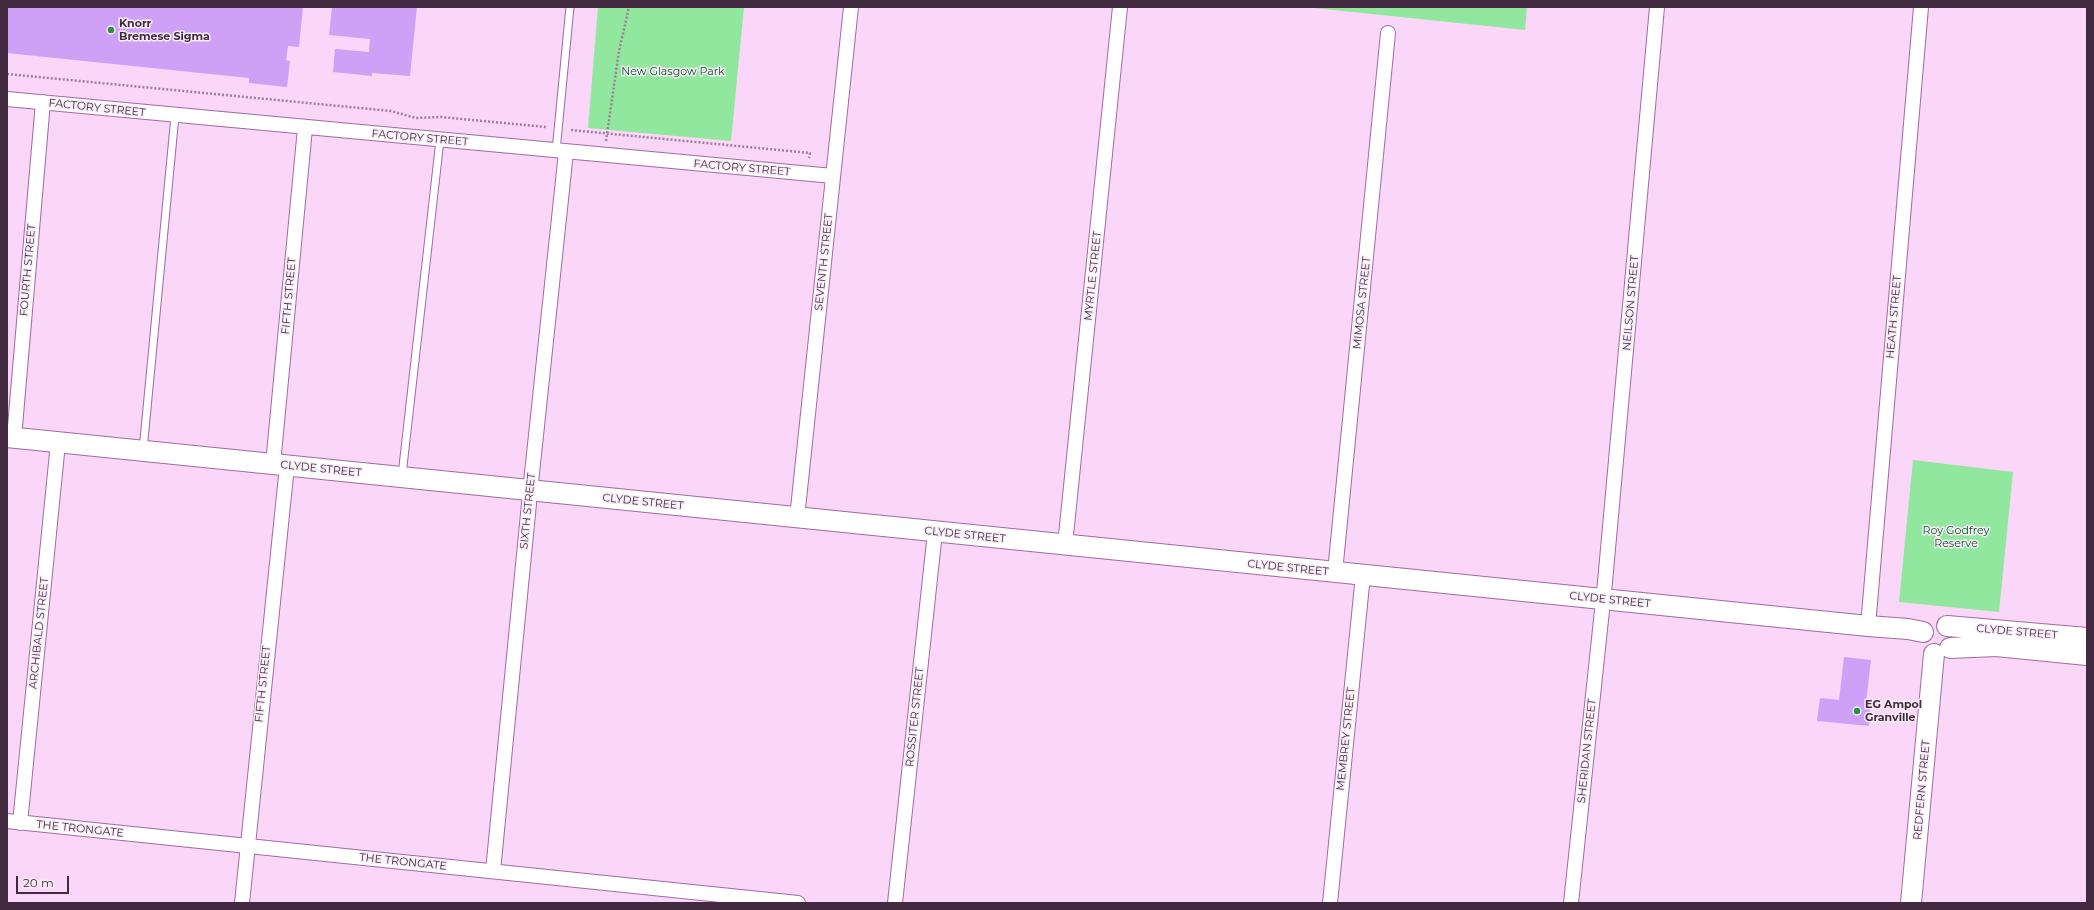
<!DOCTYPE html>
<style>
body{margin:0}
#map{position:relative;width:2094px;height:910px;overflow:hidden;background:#fad6f8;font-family:Montserrat,sans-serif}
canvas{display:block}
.frame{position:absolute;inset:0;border:8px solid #412a40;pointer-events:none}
.scale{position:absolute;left:16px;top:876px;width:53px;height:18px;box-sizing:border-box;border:2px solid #412a40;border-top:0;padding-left:5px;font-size:12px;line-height:14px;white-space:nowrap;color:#412a40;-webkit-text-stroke:3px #f8ecf7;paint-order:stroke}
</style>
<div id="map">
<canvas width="2094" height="910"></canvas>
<div class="frame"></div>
<div class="scale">20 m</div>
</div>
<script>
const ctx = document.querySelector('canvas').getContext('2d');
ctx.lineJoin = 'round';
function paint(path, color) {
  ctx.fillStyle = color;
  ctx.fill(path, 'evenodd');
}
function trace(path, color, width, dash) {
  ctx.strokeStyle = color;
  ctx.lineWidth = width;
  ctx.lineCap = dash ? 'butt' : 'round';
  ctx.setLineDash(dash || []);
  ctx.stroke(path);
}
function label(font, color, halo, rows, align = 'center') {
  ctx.font = font + ' Montserrat,sans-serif';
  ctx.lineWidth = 3;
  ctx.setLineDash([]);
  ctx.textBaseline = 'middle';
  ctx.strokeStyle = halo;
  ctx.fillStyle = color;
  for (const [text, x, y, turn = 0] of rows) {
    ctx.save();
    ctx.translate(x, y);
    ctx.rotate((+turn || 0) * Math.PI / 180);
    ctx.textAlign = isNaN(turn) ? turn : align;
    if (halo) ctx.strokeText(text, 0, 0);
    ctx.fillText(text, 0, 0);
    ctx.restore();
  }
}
paint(new Path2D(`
 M598,7h146l-13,134 -143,-13z
 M1305,7h222l-2,23z
 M1913,460l100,12 -14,140 -100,-10z`), '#91e79d');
paint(new Path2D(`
 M7,7h296l-4,40 -11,-1 -2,14 4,1 -3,26 -38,-4v-5l-242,-25z
 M332,7h85l-7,69 -38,-3v3l-39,-4 2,-23 34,3 1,-13 -41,-4z
 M1844,657l27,3 -5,43h5l-2,23 -52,-5 3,-23 19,2z`), '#cea1f6');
const lane = new Path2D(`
 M556,151l14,-144
 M143,450l32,-334
 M402,475l38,-335`);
const street = new Path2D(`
 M7,99l826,77
 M14,438l29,-336
 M273,464l32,-336
 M797,518l54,-511
 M1065,545l55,-538
 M1335,572l53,-539
 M1868,626l53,-619
 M7,821l791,82
 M20,823l38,-380
 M493,871l39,-398 34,-321
 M242,903l45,-437
 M895,903l40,-371
 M1330,903l33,-328
 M1571,903l34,-321 52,-575`);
const secondary = new Path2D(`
 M7,437l1861,189 40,3 15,3
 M1947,626l140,12
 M1950,648l46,-2 91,9
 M1911,903l23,-249`);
trace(lane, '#a16a9f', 9);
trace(street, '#a16a9f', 16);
trace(secondary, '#a16a9f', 22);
trace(new Path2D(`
 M7,74l384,37 25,7 25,-1 105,10
 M571,130l239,23 -1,5
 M606,141l13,-90 10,-44`), '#9d7f9b', 2.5, [2, 2]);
trace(lane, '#fff', 7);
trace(street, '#fff', 14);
trace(secondary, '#fff', 20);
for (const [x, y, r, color] of [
 [111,30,4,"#2d9044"],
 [1857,711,4,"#2d9044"]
]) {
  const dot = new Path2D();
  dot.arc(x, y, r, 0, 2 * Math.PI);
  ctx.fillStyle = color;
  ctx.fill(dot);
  trace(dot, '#f8ecf7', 1.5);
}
label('bold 11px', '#412a40', '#f8ecf7', [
 ["Knorr",119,24],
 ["Bremese Sigma",119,37],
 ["EG Ampol",1865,705],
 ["Granville",1865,718]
], 'left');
label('11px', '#02551e', '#f8ecf7', [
 ["New Glasgow Park",673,72],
 ["Roy Godfrey",1956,531],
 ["Reserve",1956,544]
]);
label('11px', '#412a40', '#f8ecf7', [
 ["FACTORY STREET",97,108,6],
 ["FACTORY STREET",420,138,5],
 ["FACTORY STREET",742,168,5],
 ["SEVENTH STREET",824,262,-84],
 ["FOURTH STREET",28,270,-85],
 ["MYRTLE STREET",1093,276,-84],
 ["FIFTH STREET",289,296,-85],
 ["MIMOSA STREET",1362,303,-84],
 ["NEILSON STREET",1631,303,-85],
 ["HEATH STREET",1894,317,-85],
 ["CLYDE STREET",321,469,6],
 ["CLYDE STREET",643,502,6],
 ["SIXTH STREET",528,511,-84],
 ["CLYDE STREET",965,535,6],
 ["CLYDE STREET",1288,568,6],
 ["CLYDE STREET",1610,600,6],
 ["CLYDE STREET",2017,632,5],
 ["ARCHIBALD STREET",39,633,-84],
 ["FIFTH STREET",263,684,-84],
 ["ROSSITER STREET",915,717,-84],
 ["MEMBREY STREET",1346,739,-84],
 ["SHERIDAN STREET",1587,751,-84],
 ["REDFERN STREET",1922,790,-85],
 ["THE TRONGATE",80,829,6],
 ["THE TRONGATE",403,862,6]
]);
</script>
